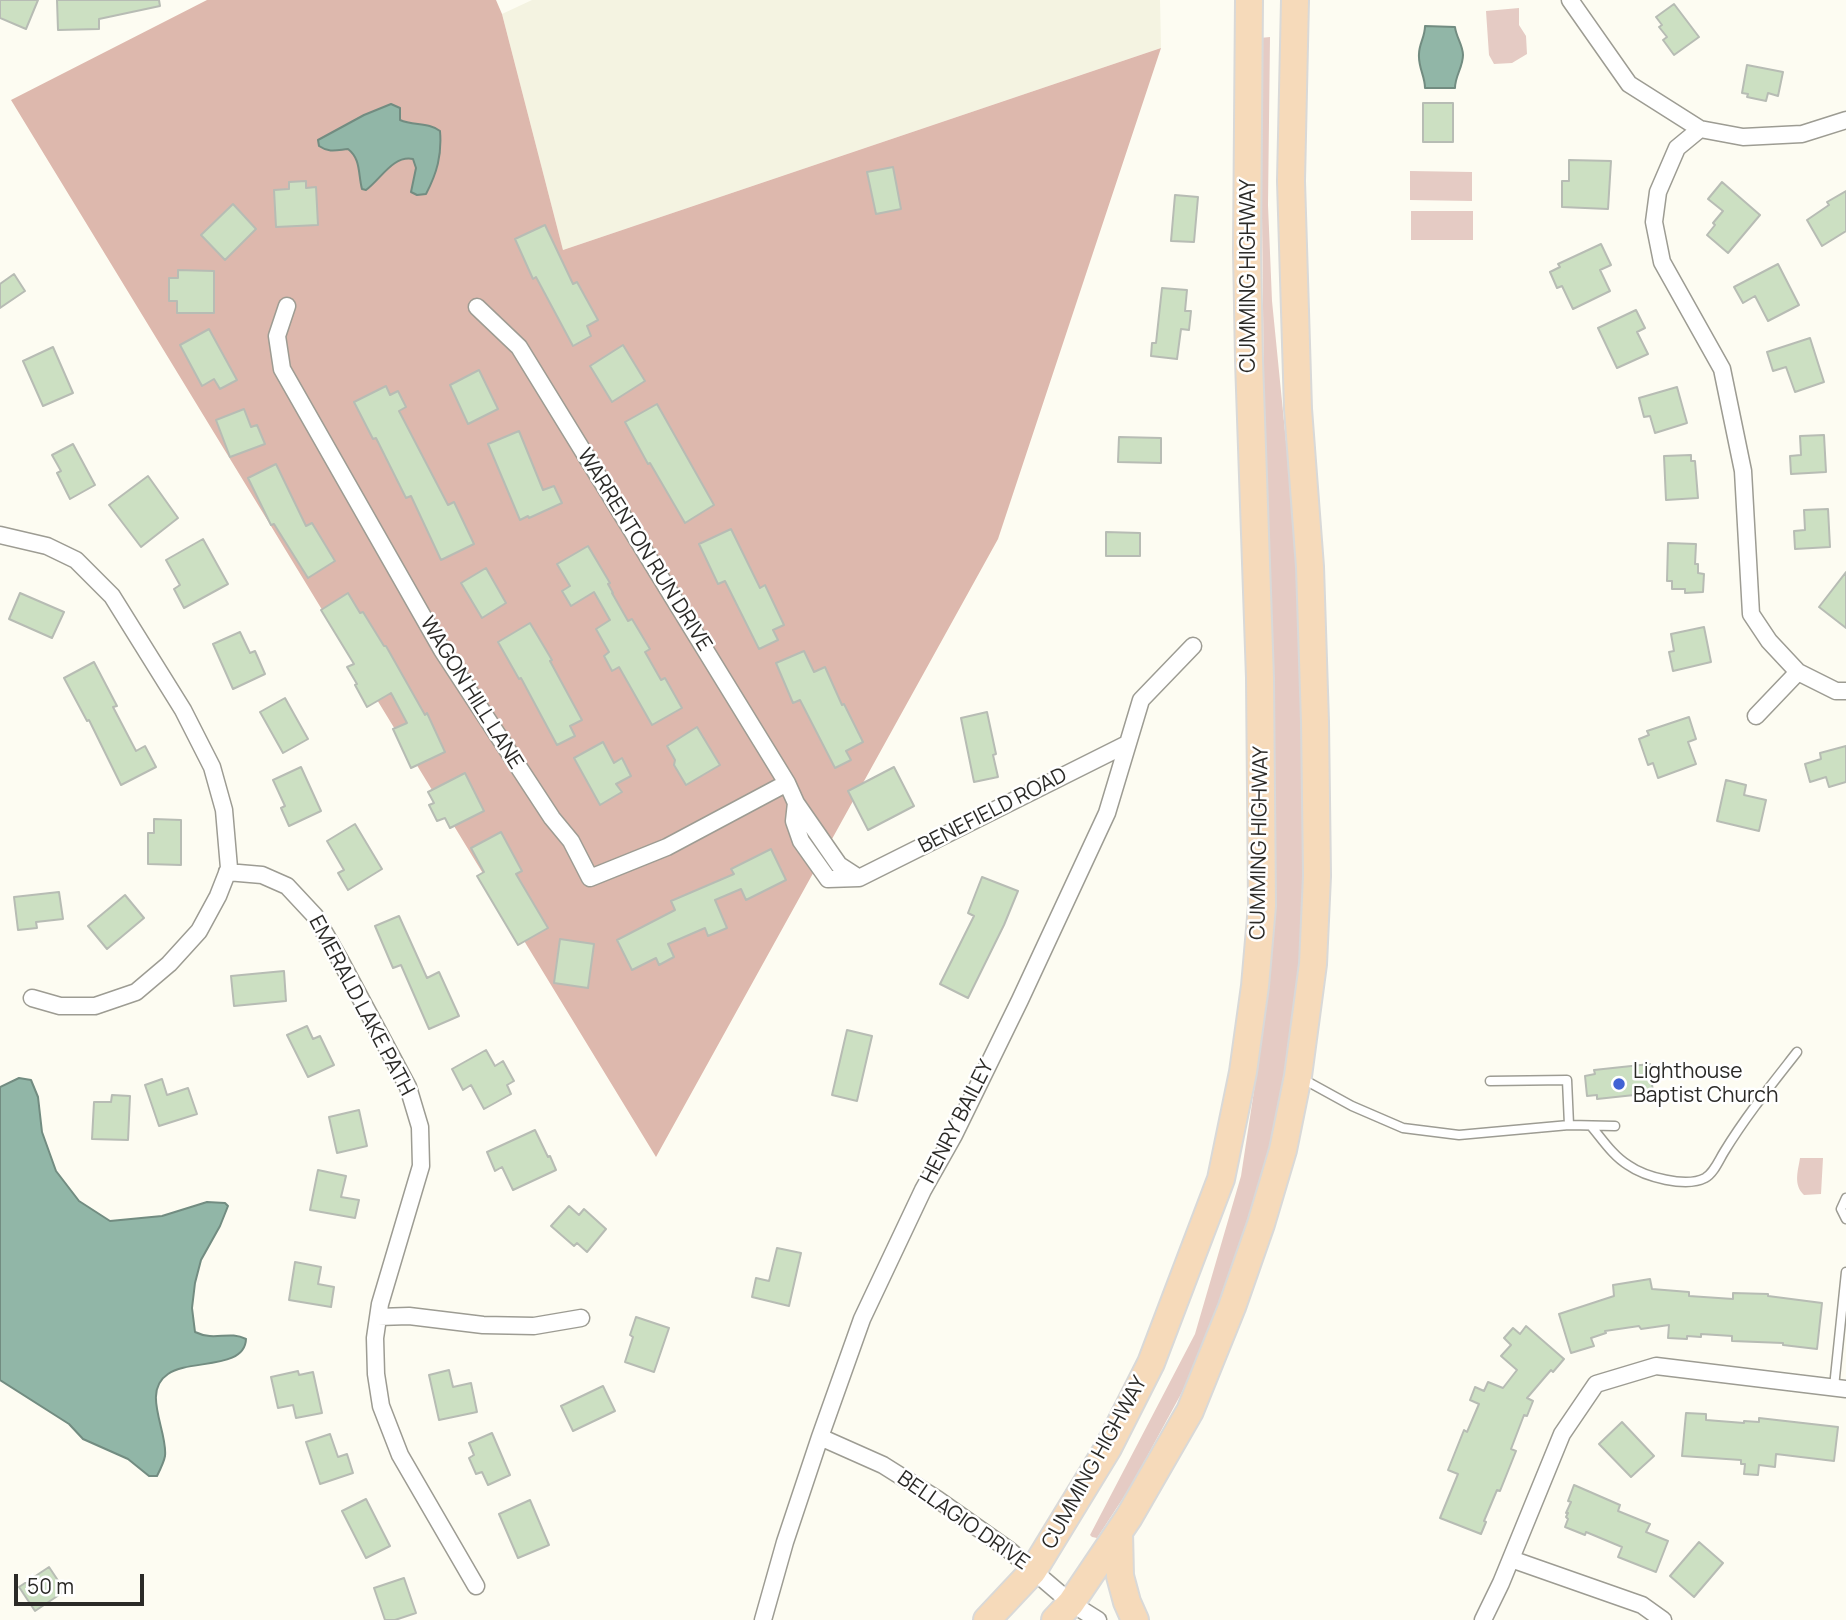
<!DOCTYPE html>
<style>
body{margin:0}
#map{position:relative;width:1846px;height:1620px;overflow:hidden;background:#fdfcf2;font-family:Manrope,sans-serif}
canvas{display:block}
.scale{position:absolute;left:14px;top:1574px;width:130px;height:32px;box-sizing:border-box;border:4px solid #2b2a27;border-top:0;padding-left:9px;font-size:21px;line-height:24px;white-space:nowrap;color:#2b2a27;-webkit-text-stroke:5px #fff;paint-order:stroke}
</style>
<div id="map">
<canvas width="1846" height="1620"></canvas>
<div class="scale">50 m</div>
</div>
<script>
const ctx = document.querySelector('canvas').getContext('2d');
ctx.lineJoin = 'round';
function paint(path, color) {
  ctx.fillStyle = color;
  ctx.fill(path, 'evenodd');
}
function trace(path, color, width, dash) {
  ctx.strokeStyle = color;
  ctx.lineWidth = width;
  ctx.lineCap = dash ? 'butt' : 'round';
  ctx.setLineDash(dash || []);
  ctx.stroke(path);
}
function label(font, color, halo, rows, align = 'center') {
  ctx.font = font + ' Manrope,sans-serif';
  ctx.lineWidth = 5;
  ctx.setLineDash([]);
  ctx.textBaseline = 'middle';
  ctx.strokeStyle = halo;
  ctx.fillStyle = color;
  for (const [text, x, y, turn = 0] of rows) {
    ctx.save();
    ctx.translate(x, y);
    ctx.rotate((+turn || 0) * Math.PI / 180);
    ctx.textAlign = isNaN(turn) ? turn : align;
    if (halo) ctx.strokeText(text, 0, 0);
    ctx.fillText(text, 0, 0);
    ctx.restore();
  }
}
paint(new Path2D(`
 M532,0h628l1,48 -598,202 -61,-236z`), '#f4f3e1');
paint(new Path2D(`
 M1519,8v17l7,11 1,18 -15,9 -18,1 -5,-9 -3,-44z
 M1270,37l-2,168 4,96 26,261 8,327 -4,68 -20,145 -18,75 -55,157 -28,60 -50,92 -34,52 -5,-1 -2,-2 105,-201 46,-158 20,-131 12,-157 -6,-223 -7,-627z
 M1410,171l62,1v29l-62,-1z
 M1411,211h62v29h-62z
 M1800,1158h23l-2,36 -17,1c-11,-10 -6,-24 -4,-37z`), '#e5cbc4');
paint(new Path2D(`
 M207,0h289l6,14 61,236 598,-202 -163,491 -342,618 -645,-1057z`), '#ddb8ad');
const water = new Path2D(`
 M1425,26l30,1c1,10 8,18 8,28 0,12 -8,21 -8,33h-30c0,-12 -7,-21 -6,-34 0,-10 6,-17 6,-28z
 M391,104l9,4v12c13,6 29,2 40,11 2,24 -3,42 -14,63l-9,1 -6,-3 5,-24 -3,-9c-20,-4 -32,20 -47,31l-4,-1c-4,-15 -1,-30 -14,-40 -11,1 -19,4 -29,-3l-1,-6 46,-25z
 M19,1078l12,2 7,17 4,35 14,39 23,30 31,20 52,-5 45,-14 18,1 3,3 -8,20 -19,34 -6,23 -3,25 3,24c21,10 33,-2 51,7 -1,31 -57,20 -78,35 -27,18 0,57 -3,82 -1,6 -5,14 -8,20h-8l-21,-17 -45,-20 -14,-15 -69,-44v-293z`);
paint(water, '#91b6a7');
trace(water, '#728c81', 2);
const building = new Path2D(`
 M0,0h38l-12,29 -26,-11z
 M57,0h102l1,6 -61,13v10l-41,1z
 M1674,4l25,33 -25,18 -11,-15 4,-3 -8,-10 3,-2 -6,-8z
 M1747,65l36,7 -5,24 -10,-3 -2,8 -19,-4 1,-3 -6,-1z
 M1423,103h30v39h-30z
 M1569,160l42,1 -3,48 -46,-2v-26h7z
 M893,167l8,42 -25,5 -9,-42z
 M306,181v7l10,-1 2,38 -42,2 -2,-37 15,-1v-7z
 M1722,182l38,33 -32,38 -21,-18 8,-10 -2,-2 10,-12 -15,-12z
 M1846,191v40l-24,15 -15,-26 22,-15 -2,-3z
 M1175,195l23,2 -4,45 -23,-1z
 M233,204l23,25 -31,31 -24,-25z
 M545,225l28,59 4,-2 21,38 -11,6 4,10 -18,10 -37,-69 -3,2 -18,-40z
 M1601,244l10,21 -11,5 10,21 -37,18 -11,-23 -5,2 -7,-16 10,-5 -2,-3z
 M1778,264l21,41 -31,16 -13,-25 -12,7 -9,-16z
 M178,270l36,1v42h-37v-12h-8v-23h9z
 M14,274l11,17 -25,17v-24z
 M1162,288l25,2 -2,21h6l-2,19 -8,-1 -4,30 -26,-3 1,-13h4z
 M1636,310l9,18 -8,4 11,22 -31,14 -19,-40z
 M209,329l28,51 -17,9 -6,-10 -12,7 -22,-41z
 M1810,338l14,44 -29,10 -9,-25 -13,4 -6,-19z
 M623,345l22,36 -33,21 -22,-36z
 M53,347l20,46 -30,13 -20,-45z
 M479,370l19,39 -30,15 -18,-39z
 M386,386l4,9 8,-4 8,16 -7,4 49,94 6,-3 20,42 -33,16 -30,-64 -5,2 -30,-60 -3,1 -19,-37z
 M1677,387l10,36 -32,10 -5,-17 -6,1 -5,-19z
 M657,404l57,101 -29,18 -35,-60 -2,1 -23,-42z
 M244,409l7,18 6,-2 8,19 -35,13 -14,-37z
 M519,431l24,59 11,-4 8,17 -33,15 -1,-2 -8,4 -32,-76z
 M1824,435l2,37 -35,2 -1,-18 11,-1 -1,-19z
 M1119,437l42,1v25l-43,-1z
 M73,444l22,41 -25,14 -13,-26 4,-2 -9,-16z
 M1691,455v6h4l3,37 -32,2 -2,-44z
 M276,464l30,62 6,-3 23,38 -27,17 -34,-54 -3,1 -23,-47z
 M148,476l30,42 -37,29 -32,-42z
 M1828,509l2,38 -35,2 -1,-18 11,-1 -1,-20z
 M731,529l29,59 5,-3 19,40 -11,5 5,10 -19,9 -34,-68 -7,3 -19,-40z
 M1106,532l34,1v23h-34z
 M203,539l25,45 -44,24 -10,-19 6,-4 -14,-25z
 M1668,543l28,1 -1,20h3v9l6,1 -1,18 -18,1v-4h-13v-8h-5z
 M588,546l22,37 -2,1 5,9h-1l16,28 4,-2 18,30 -5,3 16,28 4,-2 17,30 -30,17 -33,-58 -7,4 -8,-15 5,-4 -13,-23 14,-9 -16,-28 -23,14 -9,-15 8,-5 -13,-22z
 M486,568l20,35 -24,15 -21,-35z
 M1846,572v56l-27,-21z
 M20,593l44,19 -12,26 -43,-19z
 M348,593l12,20 3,-1 21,34h2l39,69 2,-2 18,39 -34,16 -18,-39 14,-6 -16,-30 -24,14 -12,-22 2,-1 -10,-17 7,-3 -33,-54z
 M530,623l22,37 -2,1 32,59 -12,6 5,10 -18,9 -36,-67 -2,1 -21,-37z
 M1704,627l7,35 -38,9 -4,-19 5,-1 -3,-17z
 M240,632l10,21 5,-2 10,23 -32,15 -20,-45z
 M804,651l10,21 11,-5 17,38 2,-1 19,38 -17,9 5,9 -16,8 -35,-68 -7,3 -17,-40z
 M94,662l23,44 -4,1 23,44 9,-5 11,21 -35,18 -32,-65 -2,1 -23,-43z
 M285,698l23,41 -25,14 -23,-41z
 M987,712l9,42 -3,1 5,22 -24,5 -13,-64z
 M1689,717l7,22 -8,3 8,22 -38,14 -5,-15 -5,2 -9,-26 10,-4 -2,-4z
 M697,727l23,38 -34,20 -12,-20 1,-5 -8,-14z
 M603,742l11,21 8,-5 9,18 -15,8 6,8 -22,13 -26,-47z
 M1846,746v36l-17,5 -3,-10 -16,5 -5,-18 16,-5 -1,-6z
 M301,767l20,44 -32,15 -8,-18 4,-2 -12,-26z
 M894,767l20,39 -46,24 -20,-39z
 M465,773l19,38 -34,17 -5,-10 -8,3 -8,-16 5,-2 -6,-11z
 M1726,780l20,5 -2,10 22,5 -7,31 -42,-10z
 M154,819l27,1v45l-33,-1v-31h6z
 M355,824l27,45 -34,21 -10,-17 6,-3 -17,-29z
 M501,832l21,39 -6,3 32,54 -30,17 -41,-69 7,-4 -13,-24z
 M771,849l15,31 -40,20 -5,-11 -26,11 12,28 -19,8 -3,-8 -37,16 6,13 -15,8 -3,-7 -24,12 -15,-30 58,-30 -4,-9 63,-27 -3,-5z
 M982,877l36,14 -14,34 -36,73 -28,-14 34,-68 -6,-3z
 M59,892l4,27 -27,3 1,6 -19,2 -4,-33z
 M125,895l19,23 -37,31 -19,-23z
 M399,916l28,62 12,-6 20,44 -30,13 -28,-64 -8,3 -18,-42z
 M560,939l34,5 -6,44 -34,-5z
 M284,971l2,30 -52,5 -3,-30z
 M307,1026l6,13 7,-3 14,29 -26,12 -21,-42z
 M847,1030l25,6 -15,65 -25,-6z
 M486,1050l9,16 8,-5 11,20 -7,4 4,9 -27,15 -13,-24 -8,5 -11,-21z
 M1650,1064l3,29 -56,6v-4l-10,1 -2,-20 10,-2 -1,-4z
 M162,1079l5,16 21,-7 9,26 -38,12 -14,-41z
 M112,1095l18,1 -2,44 -36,-1 2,-37h17z
 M359,1110l8,36 -30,7 -8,-36z
 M535,1130l13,27 2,-1 6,14 -43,20 -11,-23 -7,4 -8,-19z
 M318,1170l28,6 -5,21 18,3 -4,18 -45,-8z
 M569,1206l10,9 5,-6 22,20 -19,23 -10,-9 -3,3 -23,-20z
 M777,1248l24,5 -12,53 -37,-9 4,-19 13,3z
 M295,1262l26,5 -3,17 16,3 -3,20 -42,-7z
 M1650,1279l2,10 37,3v4l44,3v-6l35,1v2l54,7 -5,46 -34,-4v-2l-51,-2v-5l-31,-2v3l-14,-1v3l-19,-1 1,-13 -28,4 -2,-3 -34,5 1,2 -15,5 3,8 -23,7 -12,-39 55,-18 -1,-11z
 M636,1317l33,11 -15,44 -29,-10 8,-25 -3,-2z
 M1526,1326l38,33 -11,13 -2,-2 -24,28 6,3 -6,15 -3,-1 -13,34 5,2 -16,40 -3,-1 -13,31 2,1 -5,12 -41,-16 18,-44 -10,-4 16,-40 3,2 12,-28 -9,-4 5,-13 9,4 4,-9 15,6 14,-18 -16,-14 10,-11 -7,-7 9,-10 7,6z
 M449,1370l4,17 18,-4 6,29 -38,8 -10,-45z
 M298,1371l1,4 14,-3 9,41 -26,5 -3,-13 -15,3 -7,-31z
 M603,1386l12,25 -42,20 -12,-25z
 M1686,1413l20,1v6l38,3v-2l15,1v-4l79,9 -4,34 -58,-7 -1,13 -16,-2 -1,10 -14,-1 1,-10h-4v-4l-59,-4z
 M1622,1422l32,34 -23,21 -32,-33z
 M492,1433l18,42 -22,10 -6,-13 -6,2 -7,-16 5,-3 -5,-12z
 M330,1434l8,23 9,-3 6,19 -33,11 -14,-42z
 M1574,1485l46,20 -2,6 32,13 -4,8 22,9 -12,31 -38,-15 4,-10 -36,-15 -1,3 -20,-8 3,-8 -2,-2 2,-4h-2l5,-11 -3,-1z
 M366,1499l24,47 -24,12 -24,-47z
 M530,1500l19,45 -31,13 -19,-44z
 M1699,1542l24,21 -29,34 -24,-21z
 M49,1567l16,24 -30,20 -16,-24z
 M404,1578l12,35 -21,7h-10l-11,-32z`);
paint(building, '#cce0c2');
trace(building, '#b7bcb4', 2);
const service = new Path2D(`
 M1301,1078l51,28 51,22 56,7 110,-10 46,1
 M1490,1081l77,-1 2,45
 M1591,1126c11,13 22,30 37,39 17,12 58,23 77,13 9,-5 14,-18 19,-26 22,-36 48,-68 73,-100
 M1846,1198l-5,11 5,10
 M1834,1387l12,-115`);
const minor = new Path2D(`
 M1570,0l59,84 71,45 43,8 59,-3 44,-14
 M1700,129l-23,19 -19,44 -4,30 8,40 60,107 21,102 8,143 18,27 29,31 38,19h10
 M287,306l-10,30 5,33 160,281 110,168 19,23 19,37 77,-31 120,-64
 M477,307l42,40 268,436 9,20 43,62 20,13
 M0,535l47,11 29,14 36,36 71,114 29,57 12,43 5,58 -11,28 -19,35 -30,33 -33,28 -41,14h-35l-28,-8
 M1756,716l42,-44
 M796,803l-2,18 7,20 27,38 31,-1 268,-134
 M227,872l35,3 25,11 28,30 25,44 68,127 12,40 1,39 -41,138 -5,34 1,36 5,32 19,49 76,131
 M378,1317l31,-1 74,9 51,1 47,-8
 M820,1437l63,28 54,34 72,51 62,53 27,17
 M1511,1559l131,46 21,15
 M763,1620l22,-78 35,-105 42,-118 61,-129 31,-55 66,-135 87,-187 34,-113 52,-54
 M1483,1620l18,-37 61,-149 34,-50 60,-18 190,23`);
const trunk = new Path2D(`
 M1119,1532l1,44 7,26 8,18
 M987,1620l46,-49 75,-123 43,-85 70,-184 22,-107 12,-86 7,-80 -2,-228 -11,-317 -2,-110 2,-251
 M1055,1620l16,-17 58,-86 61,-106 42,-104 29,-83 22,-74 15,-74 15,-112 4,-88 -2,-154 -5,-155 -12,-158 -7,-228 4,-181`);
trace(service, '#9d9c93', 11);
trace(minor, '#9d9c93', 19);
trace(trunk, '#d9d9d8', 30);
trace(service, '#fff', 8);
trace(minor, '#fff', 16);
trace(trunk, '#f6daba', 26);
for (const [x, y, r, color] of [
 [1619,1084,7,"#4162d4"]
]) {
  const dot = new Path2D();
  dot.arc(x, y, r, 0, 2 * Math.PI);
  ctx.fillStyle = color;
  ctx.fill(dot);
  trace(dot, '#fff', 2.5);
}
label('21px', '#2b2a27', '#fff', [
 ["CUMMING HIGHWAY",1249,276,-90],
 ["WARRENTON RUN DRIVE",644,550,58],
 ["WAGON HILL LANE",471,693,58],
 ["BENEFIELD ROAD",993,811,-27],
 ["CUMMING HIGHWAY",1260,843,-89],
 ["EMERALD LAKE PATH",361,1006,62],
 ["HENRY BAILEY",958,1122,-63],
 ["CUMMING HIGHWAY",1095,1463,-61],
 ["BELLAGIO DRIVE",963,1521,35]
]);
label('21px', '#2b2a27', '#fff', [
 ["Lighthouse",1633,1072],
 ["Baptist Church",1633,1096]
], 'left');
</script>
